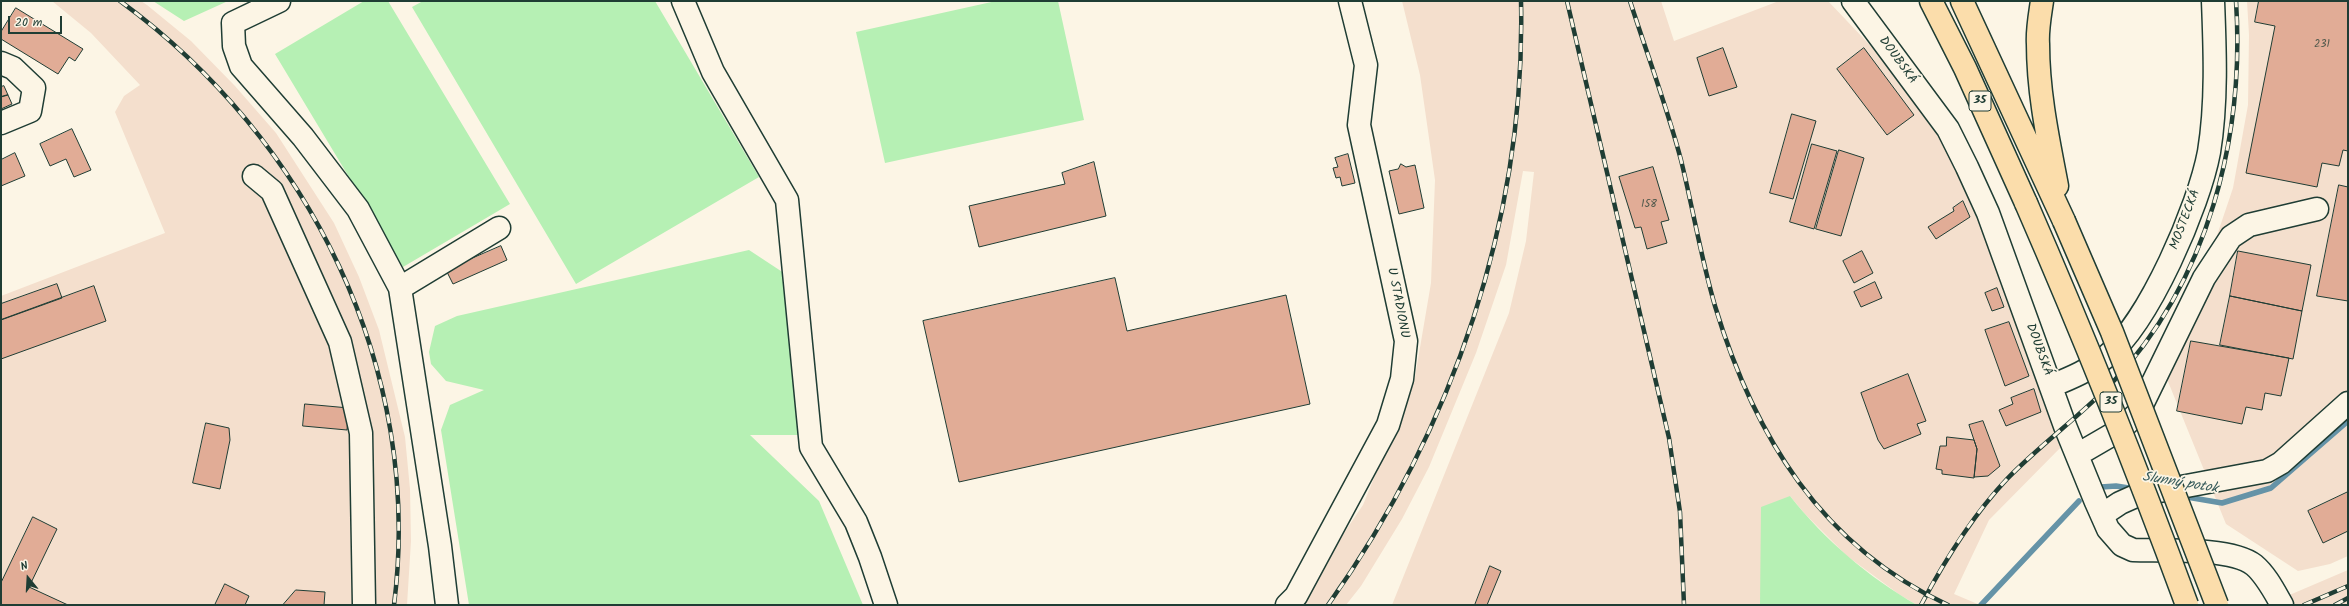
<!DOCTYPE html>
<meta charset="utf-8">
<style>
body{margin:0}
#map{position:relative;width:2349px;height:606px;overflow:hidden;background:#fcf5e5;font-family:Kalam,sans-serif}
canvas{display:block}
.frame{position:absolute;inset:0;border:2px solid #1f3d34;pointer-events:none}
.north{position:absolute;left:8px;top:558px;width:40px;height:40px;-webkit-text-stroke:3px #fcf5e5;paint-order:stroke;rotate:342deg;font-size:11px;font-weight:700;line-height:16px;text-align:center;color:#1f3d34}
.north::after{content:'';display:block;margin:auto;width:14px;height:18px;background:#1f3d34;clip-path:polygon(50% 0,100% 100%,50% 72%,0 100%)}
.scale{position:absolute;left:8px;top:16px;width:54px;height:18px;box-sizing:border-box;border:2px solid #1f3d34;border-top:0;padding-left:5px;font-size:12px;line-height:14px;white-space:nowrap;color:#1f3d34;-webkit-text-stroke:3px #fcf5e5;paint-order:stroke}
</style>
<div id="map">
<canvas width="2349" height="606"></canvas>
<div class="frame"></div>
<div class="north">N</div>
<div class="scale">20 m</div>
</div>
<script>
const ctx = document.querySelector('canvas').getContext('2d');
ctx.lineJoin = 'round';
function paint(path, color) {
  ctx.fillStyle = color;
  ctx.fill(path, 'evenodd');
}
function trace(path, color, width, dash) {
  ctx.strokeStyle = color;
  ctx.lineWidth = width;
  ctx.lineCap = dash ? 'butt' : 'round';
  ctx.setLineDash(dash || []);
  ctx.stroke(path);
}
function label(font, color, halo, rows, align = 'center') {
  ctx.font = font + ' Kalam,sans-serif';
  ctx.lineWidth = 3.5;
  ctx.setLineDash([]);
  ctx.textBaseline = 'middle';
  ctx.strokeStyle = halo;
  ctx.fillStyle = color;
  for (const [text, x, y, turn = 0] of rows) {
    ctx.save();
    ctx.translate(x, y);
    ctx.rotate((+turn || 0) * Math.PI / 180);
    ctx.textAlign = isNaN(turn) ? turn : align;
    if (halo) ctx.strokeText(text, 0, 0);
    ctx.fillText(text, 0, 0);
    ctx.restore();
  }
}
paint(new Path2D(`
 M52,1h89l6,4 44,36 44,45 41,47 58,90 25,54 20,53 26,107 5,52 1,52 -4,64h-406v-309l164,-63 -50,-121 9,-16 16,-11 -49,-52z
 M1402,1h259l13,40 105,-40h49l57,60 61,87 30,61 90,233 -77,78 -35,74 26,11h-63l-17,-10 -53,-39 -42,-42 -15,-18 -28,86 -2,23h-368l117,-292 17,-72 8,-69 -11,-1 -17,94 -30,88 -47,114 -27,52 -41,67 -15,19h-51l68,-100 52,-128 16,-94 4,-103 -15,-105z
 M2247,1h101v555l-18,8 -32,7 -72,-47 -70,-172 52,-90 25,-74 15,-83 1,-70z
 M2348,570v35h-82z`), '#f4dfcd');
paint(new Path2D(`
 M153,1h75l-44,20z
 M364,1h24l122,203 -107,63 -128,-213z
 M423,1h232l104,176 -183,107 -164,-277z
 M996,1h62l26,119 -199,43 -29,-131z
 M749,250l41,27 11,158h-51l69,66 44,104h-394l-28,-175 9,-25 34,-15 -38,-9 -15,-17 -2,-12 6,-26 22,-10z
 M1790,496c35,44 78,81 127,109h-157l1,-98z`), '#b6f0b4');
trace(new Path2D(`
 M2101,487l15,-1 19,3
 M2181,496l41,7 49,-15 77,-67
 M1981,605l98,-104`), '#6593a7', 5.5);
const building = new Path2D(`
 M2259,1h89v150l-5,-1 -4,16 -17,-3 -5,24 -71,-14 29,-147 -20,-4z
 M16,8l67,41 -8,12 -6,-4 -11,17 -57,-35v-7z
 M1723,48l14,39 -28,9 -12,-38z
 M1864,48l50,67 -27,20 -50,-66z
 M4,86l4,9 -7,2v-10z
 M8,95l4,9 -11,5v-12z
 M1792,114l24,7 -23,78 -23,-6z
 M72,129l19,41 -17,7 -8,-18 -16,7 -10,-22z
 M1812,144l25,7 -23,78 -24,-7z
 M1839,150l25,8 -23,78 -25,-7z
 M15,153l10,23 -24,10v-26z
 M1348,154l7,29 -13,3 -2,-9 -4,1 -3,-10 5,-1 -3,-9z
 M1094,162l12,54 -127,31 -10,-41 96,-22 -3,-11z
 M1401,164l5,3 9,-2 9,43 -25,6 -10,-43 9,-2z
 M1653,167l16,53 -8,2 6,21 -20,6 -6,-22 -6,1 -16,-51z
 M2339,185l9,2v114l-31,-5z
 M1963,201l7,16 -34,22 -8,-12 26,-16 -1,-3z
 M501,246l6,14 -54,24 -7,-14z
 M1862,251l11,22 -19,10 -11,-22z
 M2238,251l73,14 -9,46 -72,-15z
 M1115,278l12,53 159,-36 24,109 -351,78 -36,-161z
 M1875,282l7,16 -21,9 -7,-15z
 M57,284l5,14 -61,22v-16z
 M94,286l12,35 -105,38v-39z
 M1997,288l7,19 -12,4 -7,-18z
 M2230,296l72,15 -9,48 -73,-14z
 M2009,322l20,54 -24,10 -20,-56z
 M2191,341l98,17 -8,38 -16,-3 -3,17 -16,-3 -4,17 -65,-13z
 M1908,374l18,47 -9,3 4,10 -37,15 -6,-9 -17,-47z
 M2034,389l7,23 -35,14 -7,-16 14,-6 -2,-6z
 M305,404l44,4 -2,22 -44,-4z
 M1983,421l17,45 -12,10 -14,1 3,-28 -8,-24z
 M206,423l23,5 1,12 -10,49 -27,-6z
 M1947,437l27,3 3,9 -3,29 -32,-4v-4l-6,-1 4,-23h6z
 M2348,492v39l-25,12 -15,-32z
 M33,517l24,12 -28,58 39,18h-67v-22z
 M1490,566l11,5 -14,34h-12z
 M225,584l24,12 -4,9h-30z
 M296,590l29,2 -1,13h-41z`);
paint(building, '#e1ac96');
trace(building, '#1f3d34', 1);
const minor = new Path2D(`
 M279,1l-46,22 1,23 7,20 62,71 55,72 42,79 40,258 7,59
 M683,1l30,71 74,128 24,247 45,75 14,35 16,48
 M1853,1l95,128 19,38 21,46 77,213 31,76 12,27 14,16 11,5c29,1 98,-3 121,15 12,10 20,26 28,40
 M1,63l12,5 21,20 -4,23 -29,12
 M254,176l18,15 68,151 21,91 3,172
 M400,288l99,-60
 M2051,386c20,-8 39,-16 56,-30 42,-34 92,-150 102,-204 8,-49 6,-101 4,-151
 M2077,455l43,-25 18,-17 66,-135 27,-41 18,-12 68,-16
 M2102,515l18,-12 18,-8 129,-24 14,-8 67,-60
 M1287,605l9,-9 92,-171 14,-46 4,-38 -47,-216 7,-60 -16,-64`);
const highway = new Path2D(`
 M1931,1l34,67 61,135
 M1962,1l102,220
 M2042,1c-2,14 -5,29 -4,43 0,48 10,95 19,142`);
trace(minor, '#1f3d34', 25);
trace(highway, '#1f3d34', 25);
trace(minor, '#fcf5e5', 22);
trace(highway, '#fbddab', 22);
const rail = new Path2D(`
 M120,1c189,138 304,368 274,604
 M1567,1l102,437 11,74 4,93
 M1630,1c17,53 37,106 51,159 12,49 20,98 34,146 39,129 106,240 233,299
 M1328,605c125,-176 198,-387 193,-604
 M1921,605c24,-45 51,-89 86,-126 33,-34 72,-62 105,-96 96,-102 133,-245 124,-382
 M2304,605l44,-19
 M2335,605l13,-7`);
trace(rail, '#1f3d34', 4.5);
trace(rail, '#fcf5e5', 3, [9]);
const highwayBridge = new Path2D(`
 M2026,203c58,133 111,266 161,402
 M2064,221l48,111 105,273`);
trace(highwayBridge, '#1f3d34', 25, []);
trace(highwayBridge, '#fbddab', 22);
label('11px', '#50594c', null, [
 ["231",2322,45],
 ["158",1649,205]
]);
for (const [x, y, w] of [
 [1980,101,22],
 [2111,402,22]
]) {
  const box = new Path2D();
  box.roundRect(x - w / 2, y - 10, w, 20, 3);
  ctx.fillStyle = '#fcf5e5';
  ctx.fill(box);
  trace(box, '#1f3d34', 1);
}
label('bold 12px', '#1f3d34', null, [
 ["35",1980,101],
 ["35",2111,402]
]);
label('13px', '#1f3d34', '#fcf5e5', [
 ["DOUBSKÁ",1897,61,54],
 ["MOSTECKÁ",2186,220,-69],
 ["U STADIONU",1397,303,79],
 ["DOUBSKÁ",2038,350,70]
]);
label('italic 14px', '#365a5a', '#fcf5e5', [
 ["Slunný potok",2180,484,9]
]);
</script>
